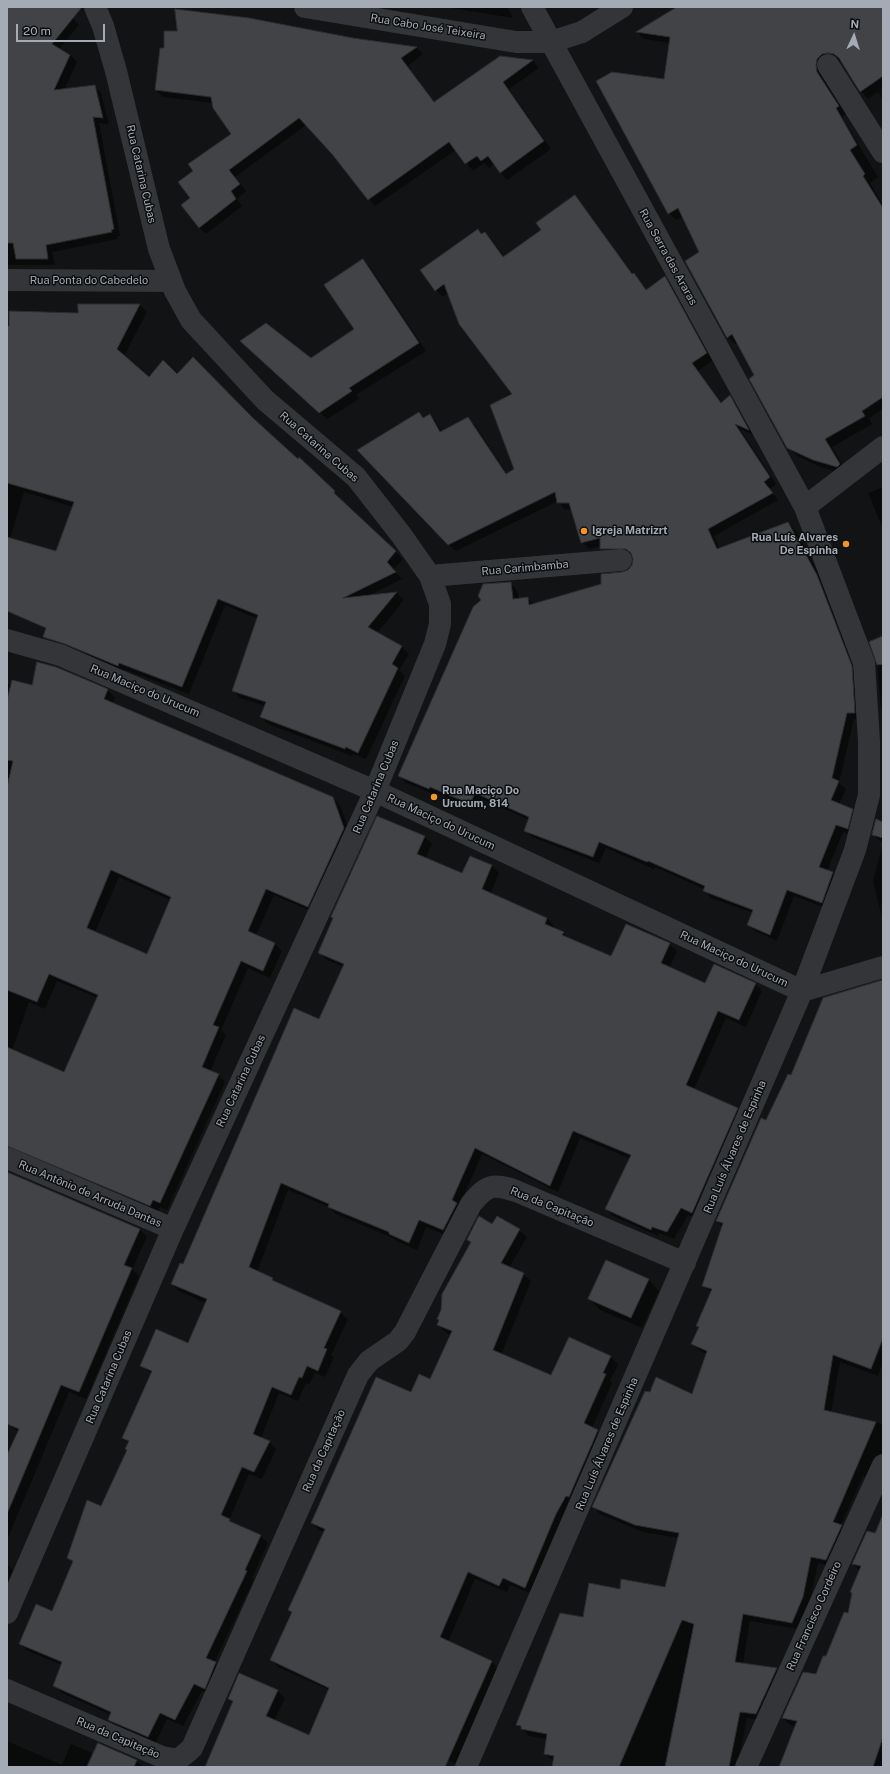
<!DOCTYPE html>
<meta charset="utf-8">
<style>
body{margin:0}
#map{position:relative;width:890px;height:1774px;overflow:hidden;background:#121314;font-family:"Public Sans",sans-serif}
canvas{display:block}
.frame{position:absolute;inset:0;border:8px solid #a4abb5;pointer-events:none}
.north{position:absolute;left:834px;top:16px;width:40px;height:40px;-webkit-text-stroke:3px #0d0e0f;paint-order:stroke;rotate:4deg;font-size:11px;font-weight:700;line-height:16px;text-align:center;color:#a4abb5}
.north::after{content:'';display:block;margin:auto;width:14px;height:18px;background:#a4abb5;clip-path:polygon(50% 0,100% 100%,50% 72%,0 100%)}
.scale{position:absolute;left:16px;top:24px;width:89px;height:18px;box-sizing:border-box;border:2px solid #a4abb5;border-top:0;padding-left:5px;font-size:12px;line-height:14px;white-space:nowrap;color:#a4abb5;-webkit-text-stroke:3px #0d0e0f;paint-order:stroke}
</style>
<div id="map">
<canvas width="890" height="1774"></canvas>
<div class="frame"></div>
<div class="north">N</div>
<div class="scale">20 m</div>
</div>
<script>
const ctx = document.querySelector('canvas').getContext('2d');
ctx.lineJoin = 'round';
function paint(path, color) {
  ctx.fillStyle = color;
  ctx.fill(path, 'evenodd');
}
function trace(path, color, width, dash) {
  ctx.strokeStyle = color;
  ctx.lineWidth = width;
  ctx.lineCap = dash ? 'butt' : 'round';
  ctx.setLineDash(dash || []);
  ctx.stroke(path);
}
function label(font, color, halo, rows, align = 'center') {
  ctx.font = font + ' "Public Sans",sans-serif';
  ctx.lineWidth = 3;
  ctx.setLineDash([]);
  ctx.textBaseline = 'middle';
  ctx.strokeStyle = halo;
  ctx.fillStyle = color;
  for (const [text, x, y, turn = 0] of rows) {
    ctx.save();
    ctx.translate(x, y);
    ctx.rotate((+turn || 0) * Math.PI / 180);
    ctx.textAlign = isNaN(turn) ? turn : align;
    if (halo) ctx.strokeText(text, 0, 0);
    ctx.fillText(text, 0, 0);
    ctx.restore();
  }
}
paint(new Path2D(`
 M7,7h56l16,18 -20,24 11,6 7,7 -13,28 30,-4 7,7 8,31 -10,-1 21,113h-3l1,3 -66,13 3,13h-48z
 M438,7h69l6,11 -68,-11z
 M698,7h185v93l-5,-8 -10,7 -7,-8 -20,-30 -6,-1 11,54 -4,3 36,60 -8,6 13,22v204l-14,9 3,6 -40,23 15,25 -2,2 -24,-7 -25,-12 -8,-8 -33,-72 -18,-32 -2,1 -7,-7 -27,-85 -18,-35 -7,3 -7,-7 -5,-132 6,-38 -26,-4 -7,-7z
 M353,39l64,9 6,6 -15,12 27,37 65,-46 33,4 6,7 -30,21 42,60 -44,31 -13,-16 -5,4 -5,-5 -11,8 -17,-21 -81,56 -42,-52 -27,-29 -71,52 11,14 -9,8 5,7 -36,28 -7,-7 -7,-28 2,-28 38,-37 -19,-31 -50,-6 -7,-7z
 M575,197l6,6 52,72 7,6 7,9 18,-13 6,7 42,76 -15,11 24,32 8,-6 6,6 18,32 -14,-6 36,55 -6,5 8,11 -64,36 6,13 68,-26 7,7 29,53 34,90 3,46h-7l-15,64 7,6 -7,15 13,6 7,7 -5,18 -11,-3 -16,39 6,2 6,7 -11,29 -34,-13 -17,45 -22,-10 -7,-7 5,-11 -42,-15 -7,-7v-2l-49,-22 -1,2 -48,-21 -7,15 -67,-26 -7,-7 4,-10 -47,-21 -5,11 -40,-17 -1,2 -30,-12 -7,-7 111,-193 7,7 2,9 9,-1 6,6 68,-20 26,-13 5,-6v-10l-25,1 -7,-7v-3l-12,3 -7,-7 -10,-33 -7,1 -7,-9 -102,50 -7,-6 -30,-132 5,5 6,-3 6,7 6,10 26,-14 7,7 32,49 9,-4 -3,-76 -64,-101 -6,4 -7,-7 42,-59 4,4 3,-2 7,7 12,17 38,-27z
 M363,260l7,7 56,84 -70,44 3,4 -32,20 -79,-71 63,11 45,-30z
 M79,305h61l7,7 -23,44 25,22 28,-3 76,44 45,41 1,-1 104,100 -10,11 9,9 -34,17 29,-3 7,7 -27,33 25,14 7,7 -10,16 6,6 -39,83 -13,-5 -1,2 -84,-32 -7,-7 5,-11 -26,-8 -7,-8 25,-71 -33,-14 -36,89 -63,-24 -1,3 -36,-16 -5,-5h8l-72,-40 -13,-1v-292l72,-5zM24,492l50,15 -18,45 -46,-13z
 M883,487v42l-15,-36z
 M883,637v76l-2,-3 -4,-48z
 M55,668l53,22 7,8 -3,6 220,94 8,7 11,31 -36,77 -41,-18 -18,40 19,9 7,7 -12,27 -22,-10 -27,62 5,5 -16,37 8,3 7,7 -58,128 -7,-3 -2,5 -151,-57v-365l3,-12 -3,-1v-93l25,2zM119,877l51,23 -23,56 -52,-24zM57,981l41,17 -34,75 -52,-22 17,-49 16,7z
 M378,818l47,19 7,7 -7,15 38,16 29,-9 7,7 -9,21 57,24 7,8 -1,3 10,4 6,6 43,18 57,-13 8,7 -8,17 37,16h49l7,7 -16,36 -20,-9 -32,71 43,19 7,8 -44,103 -12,-4 -14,24 -15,-6 -1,3 -45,-20 -7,-7 25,-50 -51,-21 -22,54 -76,-38 -23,52 -8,31 -25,-10 -9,23 -20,-9 -4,-3 -57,-24 -7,-7 -41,-17 -31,82 15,7 6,5 62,28 8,7 -17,36 3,2 -9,20 -10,-4 -6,11 -3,-1 -8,18 -19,-8 -18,45 8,4 7,7 -14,30 -13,-5 -20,46 5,5 26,10 8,8 -16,35 2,1 -40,84 9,7 -11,25 -10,-4 -19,35 -16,-7 -12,25 -39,-17 -7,-7 2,-5 -49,-22 -7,-7 7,-21 -34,-14 -8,-7 33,-32 20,-49 -5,-5 34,-51 26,-57 1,-7 -6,-5 29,-64 -11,-8 47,-22 18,-41 -27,-12 -7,-7 148,-264 24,-53 -17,-7 -7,-7z
 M883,824v98l-10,-41 10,-38 -10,-8z
 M883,994v368l-5,14 -38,-14 -9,51 52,11v38l-9,16 -11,-2 -22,49 8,7 -16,34 -15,-3 -9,41 -10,25 -49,-8 -7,43 34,5 6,7 -20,45 -16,-3 -10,49h-184l1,-6 -9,-7 2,-15 -18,-3 -11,-11 66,-107 36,-28 45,-2 14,-50 -36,-6 -43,-18 -6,-7 99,-112 14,-41 -7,-3 -7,-7 19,-51 -9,-8 20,-58 -6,-6 49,-100 25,-44z
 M7,1173l133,56 7,8 -15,32 7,7 -53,123 -17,-7 -62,148v-82l11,-26 -10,-8 -1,-4z
 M493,1226l26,4 8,7 -18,31 14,6 8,7 -30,74 50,22 19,-38 41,18 7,8 -8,15 2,3 -20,45 6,3 7,7 -73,156 -22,-9 -3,7 -32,-13 -27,63 44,20 7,7 -43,95 -14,-7 -4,10h-232l28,-63 -5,-5 48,-8 8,7 -11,23 35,15 20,-46 -51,-23 -7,-8 22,-46 31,-81 -5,-2 -7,-7 99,-129 20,-14 20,-45 -6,-3 -7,-7 34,-82 -4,-4z
 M648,1279l11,12 -17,37 -42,-18 -11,-11z
 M883,1536v231h-94l7,-41 -6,-1 -7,-7 33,-43 11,-17 22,-44 4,-20 -2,-2 9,-21 -7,-7z
 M7,1564l6,6 -6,13z
 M7,1741l55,24 9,-21 23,10 4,-10 39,17 6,6h-136z`), '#0007');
const building = new Path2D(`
 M7,7h75l-30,37 18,11 -16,35 41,-5 8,33 -10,-1 21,112 -3,1 1,2 -66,13 2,14h-32l-3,-16h-6z
 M677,7h206v69l-23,16 -21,-34 -5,-4 -6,-1 -6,1 -5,5 -1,6 1,7 22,34 -3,2 21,37 -7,5 15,24 -2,2 20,32v189l-21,14 3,5 -40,23 15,25 -3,3 -24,-7 -26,-12 -38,-69 5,-4 -22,-41 -5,4 -42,-77 14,-9 -21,-44 -10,6 -72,-133 16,-9 52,7 6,-42 -34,-5z
 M175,9l74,9 104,20 64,9 -16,11 33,44 66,-46 33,4 -30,22 41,59 -44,32 -12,-17 -7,5 -4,-5 -12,8 -16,-22 -81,58 -36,-46 -33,-36 -70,52 11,14 -9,7 5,8 -37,29 -18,-23 9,-7 -12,-16 15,-11 -5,-7 43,-30 -18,-26 -2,-11 -56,-7 5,-42h4v-17h13z
 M575,195l57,79 2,-1 12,17 19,-14 42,77 -15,10 29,40 9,-8 19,35 -14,-6 35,53 -6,5 9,11 -65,36 9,20 71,-27 29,53 35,91 3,47h-8l-15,65 7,3 -8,19 22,9 -5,20 -12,-4 -17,42 14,5 -11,31 -35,-13 -17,45 -23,-10 6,-15 -50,-19 2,-5 -57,-25 -1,1 -48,-20 -6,15 -69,-26 5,-14 -54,-24 -5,11 -40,-17 -1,2 -31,-13 75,-169 8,-7 -3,-4 5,-12 28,-2 2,17 15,-2 1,8 72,-21v-10l21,-2 6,-2 4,-5 1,-6 -2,-6 -5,-4h-26v-11l-19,5 -12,-40h-12l-2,-11 -107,53 -91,-95 62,-38 4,6 7,-4 10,18 28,-15 38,57 8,-5 -24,-64 22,-11 -53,-70 -15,-40 -9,7 -15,-21 58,-41 3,5 4,-2 18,25 38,-27 -5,-7z
 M363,259l56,84 -70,45 3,3 -33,22 -79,-72 26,-18 45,35 43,-29 -30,-44z
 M78,304h62l-23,45 32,28 14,-17 14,14 16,-17 60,61 45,41 1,-2 36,34 -1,2 62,58 -9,11 9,10 -53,26 54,-6 -29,35 34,19 -10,18 6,4 -40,85 -12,-6 -1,2 -85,-32 6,-15 -34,-11 26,-76 -40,-16 -36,88 -63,-24 -1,3 -53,-22 -22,-7 3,-9 -39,-17v-74l49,14 18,-49 -67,-19v-157h2v-15l69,2z
 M883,636v28l-6,1 -8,-23z
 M37,662l19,5 52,22 -4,10 229,98 11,31 -36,79 -42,-18 -18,42 27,12 -12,28 -22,-10 -28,64 6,2 -17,40 17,7 -59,129 -7,-3 -3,6 -143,-60v-99l57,25 34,-77 -49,-21 -12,28 -30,-12v-203l6,-26 -6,-1v-60l5,-20 20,5zM111,870l60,27 -24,57 -60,-26z
 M377,816l48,20 -8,18 45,19 8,-17 22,9 -10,24 65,29 -2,6 19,8 -2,3 49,21 15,-32 44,19 -9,20 44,20 9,-19 42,19 -17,37 -21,-9 -32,74 52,23 -46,105 -11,-5 -14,24 -15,-5 -1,3 -46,-21 26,-54 -58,-24 -23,55 -75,-38 -23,52 5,3 -14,27 -24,-10 -10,23 -20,-9v-2l-61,-25 1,-3 -48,-21 -32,84 24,11 -1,2 69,31 -17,37 3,1 -9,22 -11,-5 -5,12 -3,-1 -8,18 -19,-8 -19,47 17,7 -16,31 -12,-5 -21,48 9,4 -1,2 32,14 -16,35 2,1 -41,87 10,4 -11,27 -11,-5 -19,36 -15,-7 -12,24 -40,-17 3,-8 -58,-26 9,-24 -43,-18 17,-40 16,7 21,-50 -6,-3 20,-58 14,6 26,-56 -2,-1 4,-8 -7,-3 30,-67 -12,-5 16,-37 32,14 19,-44 -36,-15 9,-21 3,1 111,-256 25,11 25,-55 -26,-11 15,-35 -2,-1z
 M876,819l7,3v16l-11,-3z
 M883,980v358l-12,31 -38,-14 -9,55 52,12 -43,100 9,3 -16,35 -15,-3 -8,40 -11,26 -49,-9 -8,48 42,6 -21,46 -16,-2 -11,55h-64l29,-143 -12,-4 -63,147h-67l2,-11 -10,-2 3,-20 -26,-5v-3l-5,-1 44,-112 23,4 6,-34 31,6 1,-10 44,8 14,-54 -44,-8 -43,-18 53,-116 5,1 6,-15 36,17 15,-43 -16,-7 8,-17 -3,-1 16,-37 -10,-3 21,-63 -7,-2 45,-103 5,2 22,-46 3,1 32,-77z
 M7,1172l133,57 -16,36 8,3 -53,124 -18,-7 -54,129v-59l12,-26 -12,-5z
 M479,1216l13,8 5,-8 23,13 -19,34 23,10 -31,77 58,25 18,-38 42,19 -8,17 3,1 -22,49 14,7 -29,67 -3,-1 -10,18 -31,74 -22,-10 -4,8 -31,-14 -28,65 52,24 -47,106h-240l28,-66 -5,-2 11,-26 39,17 -12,26 43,19 20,-47 -59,-28 22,-48 -4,-2 37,-81 -14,-6 65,-146 35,15 8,-18 11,5 22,-48 -15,-6 2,-5 -2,-1 4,-9 1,-16 29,-52 -4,-2z
 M606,1260l43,19 -18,39 -43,-19z
 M883,1514v223l-10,30h-94l18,-46 -15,-3 21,-46 13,2 7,-18h3l18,-44 4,1 4,-20 -2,-1 11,-26 -9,-2 15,-33 8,2z
 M98,1743l39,17 -3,7h-47z`);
paint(building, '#414347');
trace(building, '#2c2d30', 1);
trace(new Path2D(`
 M305,7l211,35h35l31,-10 40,-25
 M828,65l55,87
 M7,280l164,1
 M805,507l78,-60
 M430,576l191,-16
 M7,640l53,15 315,136 427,200
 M802,991l81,-24
 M7,1158l166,71
 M7,1613l166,-384 202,-438 60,-147 5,-20v-20l-10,-28 -28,-40 -46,-59 -91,-77 -74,-80 -16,-29 -16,-42 -43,-178 -13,-45 -8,-19
 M7,1690l155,67c17,4 18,2 30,-9l166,-373 11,-14 29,-20 7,-9 66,-128c16,-19 21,-21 45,-13l169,72
 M466,1767l336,-776 53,-141 14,-55v-54l-5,-78 -59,-156 -273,-500
 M746,1767l137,-302`), '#333539', 22);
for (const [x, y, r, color] of [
 [584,531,4,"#f4952b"],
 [846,544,4,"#f4952b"],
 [434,797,4,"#f4952b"]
]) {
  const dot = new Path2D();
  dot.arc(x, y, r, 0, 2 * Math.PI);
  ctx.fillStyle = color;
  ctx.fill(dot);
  trace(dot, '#0d0e0f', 1.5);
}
label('11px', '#a4abb5', '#0d0e0f', [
 ["Rua Cabo José Teixeira",428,27,9],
 ["Rua Catarina Cubas",141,174,77],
 ["Rua Serra das Araras",668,257,61],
 ["Rua Ponta do Cabedelo",89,281],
 ["Rua Catarina Cubas",319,447,41],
 ["Rua Carimbamba",525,568,-5],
 ["Rua Maciço do Urucum",145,691,23],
 ["Rua Catarina Cubas",376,787,-67],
 ["Rua Maciço do Urucum",441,822,25],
 ["Rua Maciço do Urucum",734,959,25],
 ["Rua Catarina Cubas",241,1081,-65],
 ["Rua Luís Álvares de Espinha",735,1147,-67],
 ["Rua Antônio de Arruda Dantas",90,1194,23],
 ["Rua da Capitação",552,1207,22],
 ["Rua Catarina Cubas",109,1377,-67],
 ["Rua Luís Álvares de Espinha",607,1444,-67],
 ["Rua da Capitação",324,1451,-66],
 ["Rua Francisco Cordeiro",814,1616,-66],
 ["Rua da Capitação",118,1738,23]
]);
label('bold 11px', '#a4abb5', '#0d0e0f', [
 ["Igreja Matrizrt",592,531],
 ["Rua Luís Alvares",838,538,"right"],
 ["De Espinha",838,551,"right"],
 ["Rua Maciço Do",442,791],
 ["Urucum, 814",442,804]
], 'left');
</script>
